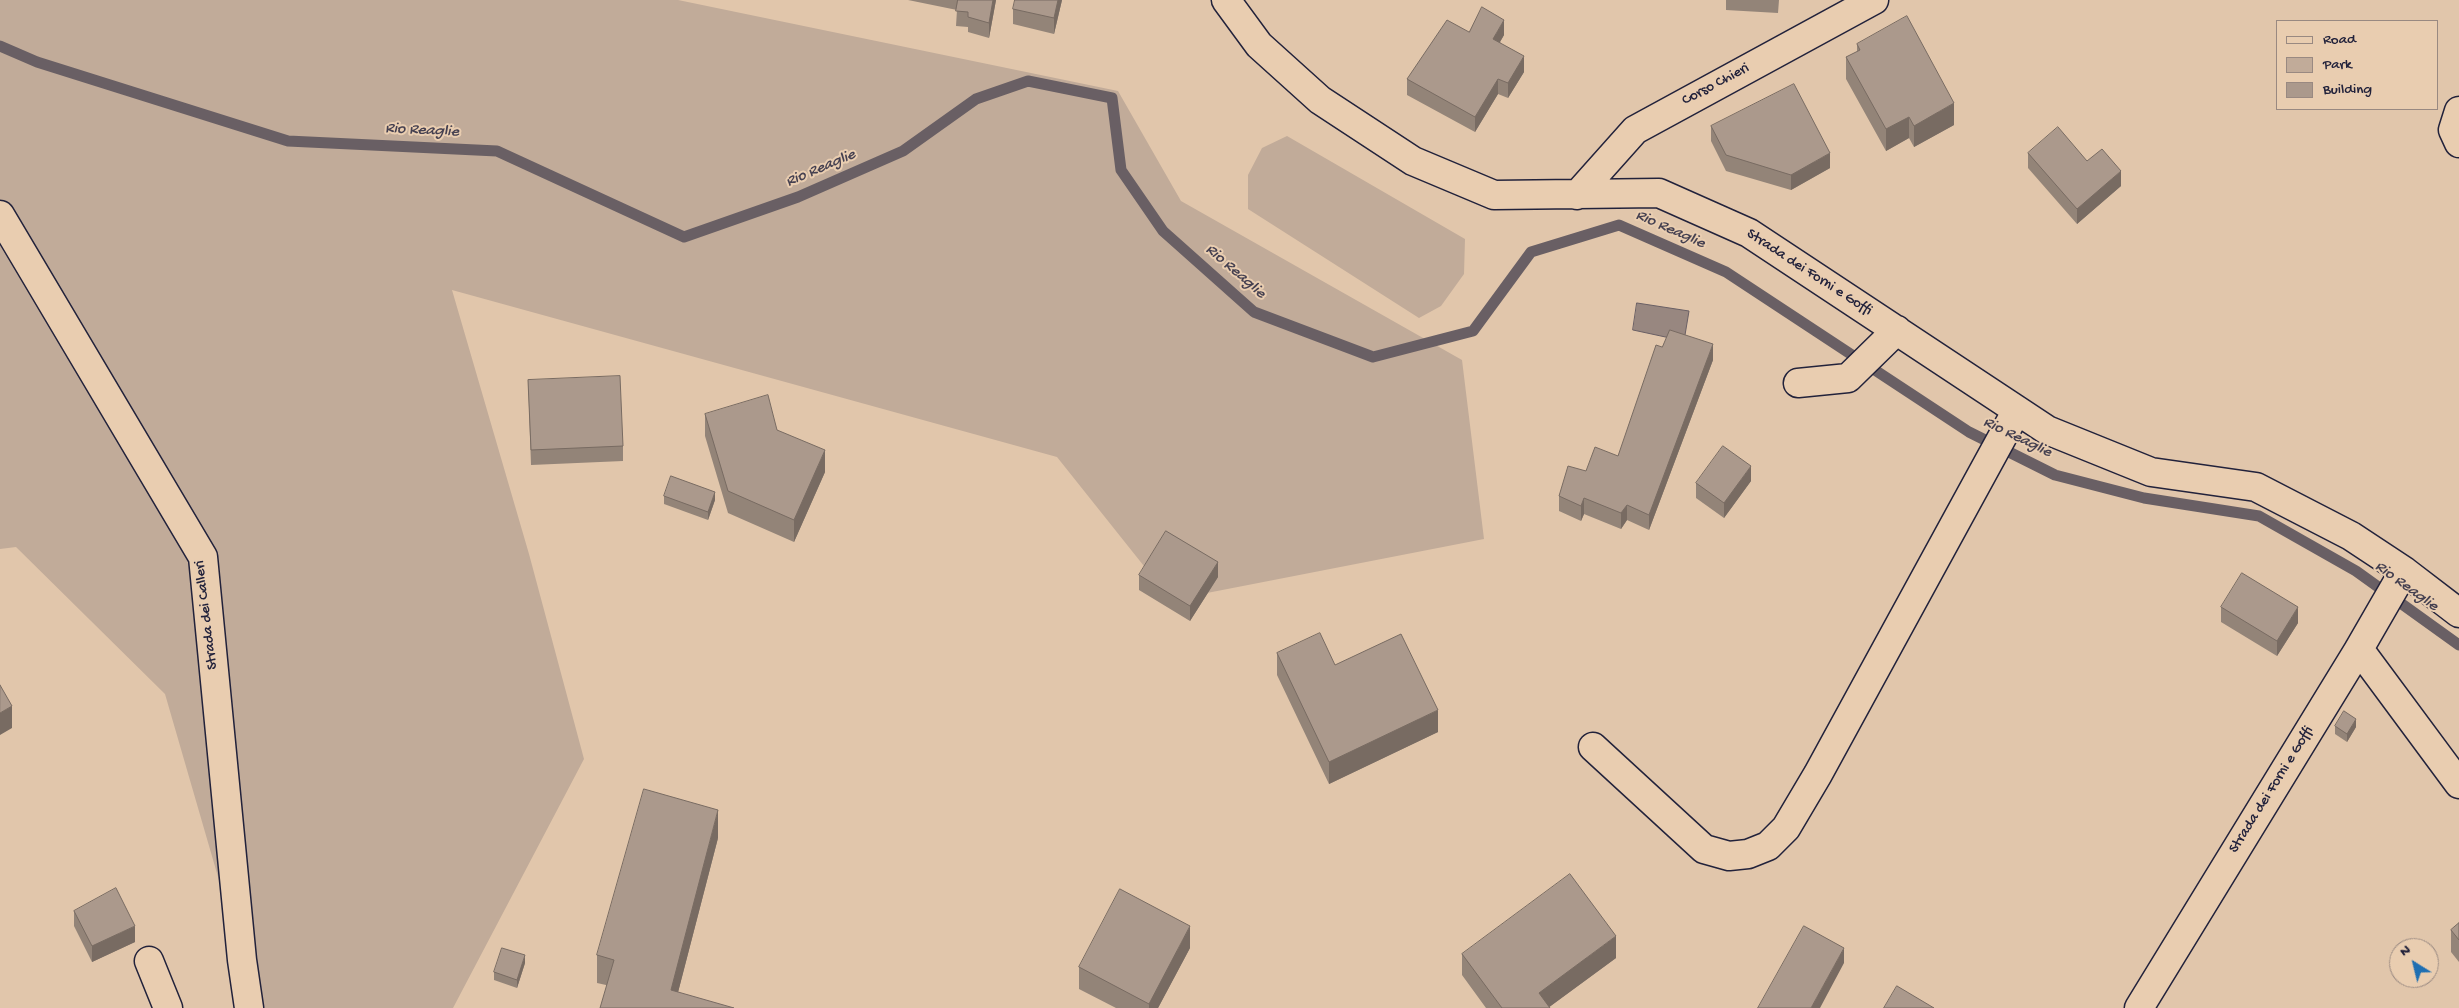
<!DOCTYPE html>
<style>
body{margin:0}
#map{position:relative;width:2459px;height:1008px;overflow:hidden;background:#e1c6ab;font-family:"Gochi Hand",sans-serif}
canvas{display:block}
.legend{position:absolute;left:2276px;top:20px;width:162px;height:90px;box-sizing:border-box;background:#e9cdb0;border:1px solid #998981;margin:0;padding:6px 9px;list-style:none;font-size:15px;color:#22223b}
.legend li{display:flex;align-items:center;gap:10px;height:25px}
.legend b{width:25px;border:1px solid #998981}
.north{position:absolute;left:2389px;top:938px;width:50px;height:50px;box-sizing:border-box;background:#e9cdb0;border:1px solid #998981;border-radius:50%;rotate:324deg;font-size:14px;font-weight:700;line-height:20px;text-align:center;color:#22223b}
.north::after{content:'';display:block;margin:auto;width:18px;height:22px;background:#1f6fb2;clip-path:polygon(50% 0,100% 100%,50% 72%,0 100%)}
</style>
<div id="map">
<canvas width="2459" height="1008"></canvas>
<ul class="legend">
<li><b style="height:6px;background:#e9cdb0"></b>Road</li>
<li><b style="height:14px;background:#c1ab99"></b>Park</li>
<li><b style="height:14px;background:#ab998c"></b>Building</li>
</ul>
<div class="north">N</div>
</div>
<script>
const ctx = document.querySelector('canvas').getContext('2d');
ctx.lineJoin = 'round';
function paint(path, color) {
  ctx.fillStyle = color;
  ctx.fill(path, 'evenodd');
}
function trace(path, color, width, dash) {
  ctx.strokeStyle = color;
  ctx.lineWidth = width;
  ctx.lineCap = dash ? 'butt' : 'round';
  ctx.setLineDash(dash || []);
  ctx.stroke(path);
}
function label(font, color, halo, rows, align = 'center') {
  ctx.font = font + ' "Gochi Hand",sans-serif';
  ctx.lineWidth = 4;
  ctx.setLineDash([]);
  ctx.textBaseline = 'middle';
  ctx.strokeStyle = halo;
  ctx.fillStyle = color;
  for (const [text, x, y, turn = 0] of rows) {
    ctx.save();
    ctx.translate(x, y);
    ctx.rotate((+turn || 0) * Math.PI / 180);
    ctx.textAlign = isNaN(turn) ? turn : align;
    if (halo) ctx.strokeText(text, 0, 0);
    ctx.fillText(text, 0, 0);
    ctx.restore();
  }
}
paint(new Path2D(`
 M0,0h678l440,91 63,110 281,159 22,179 -313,61 -114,-143 -605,-167 77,264 55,205 -131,249h-197l-91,-314 -149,-147 -16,2z
 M1287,136l178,103 -1,35 -23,32 -22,12 -171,-109v-34l14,-27z`), '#c1ab99');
const water = new Path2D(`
 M1637,303l52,8 -5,30 -51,-11z`);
paint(water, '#988780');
trace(water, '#695f64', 1);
trace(new Path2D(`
 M0,46l37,16 251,79 209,10 187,86 114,-40 105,-46 73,-52 52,-18 84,17 9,72 42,61 91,81 119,45 100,-26 58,-79 88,-27 107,47 243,160 86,43 89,23 115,18 97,55 103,74`), '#695f64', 11);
const minor = new Path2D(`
 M1226,0l33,45 61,55 93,61 81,34 165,-2 90,40 298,197 104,42 105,15 95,49 53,35 55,42
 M1577,195l58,-65 239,-130
 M0,215l203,342 39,403 7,48
 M1798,383l50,-5 49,-48
 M2359,649l100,135
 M1593,747l111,102 25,7 19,-2 20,-8 18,-18 32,-54 199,-364
 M149,961l19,47
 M2139,1008l220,-359 45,-78`);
const major = new Path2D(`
 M2459,111l-6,19 6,13`);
trace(minor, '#22223b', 31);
trace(major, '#22223b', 31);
trace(minor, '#e9cdb0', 28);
trace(major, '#e9cdb0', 28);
paint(new Path2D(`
 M908,0h88l-7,38 -21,-6v-5l-12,-1 1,-16z
 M1062,0l-8,34 -41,-10v-15z
 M1726,0h53l-1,13 -52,-3z
 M1469,32l35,3 -4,7 24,30 -16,26 -10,-4 -23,38 -68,-37v-16z
 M1857,44l97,81 -40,22 -5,-9 -23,13 -40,-72v-22l11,-5z
 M1711,126l119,42 -39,22 -65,-19 -15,-30z
 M2028,153l59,8 34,25 -44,38 -49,-56z
 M1662,347l51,13 -64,170 -22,-10 -6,9 -37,-15 -3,7 -22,-10v-15l27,-25 32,-15z
 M528,380l95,66v15l-92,4z
 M705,414l72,16 48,42 -31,70 -66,-29 -23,-77z
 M1751,481l-27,37 -28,-20v-15z
 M664,496l51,4 -7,20 -44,-16z
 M1139,575l79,2 -28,44 -51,-31z
 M2221,607l77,16 -21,33 -56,-34z
 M1277,653l58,12 103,67 -109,52 -52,-109z
 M2335,726l21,1 -9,15 -12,-8z
 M718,838l-40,154 -72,-7 -9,-2v-28z
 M74,911l61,31 -43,20 -18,-36z
 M2459,923v39l-8,-10v-22z
 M1190,948l-32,60h-42l-37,-19v-22z
 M1462,954l154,4 -67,49 1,1h-64l-24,-33z
 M525,963l-8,25 -23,-8v-8z`), '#938478');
paint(new Path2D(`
 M993,0h3l-7,38v-15z
 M1058,0h4l-8,34v-16z
 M1504,20v15l-11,19v-15z
 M1524,56v16l-16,26v-15z
 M1498,79v15l-23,38v-15z
 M1954,103v22l-40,22v-21z
 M1909,117v21l-23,13v-22z
 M1830,153v15l-39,22v-15z
 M2121,171v15l-44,38v-15z
 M1713,344v16l-64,170v-15z
 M825,450v22l-31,70v-22z
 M1751,466v15l-27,37v-15z
 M715,492v8l-7,20v-8z
 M1584,498v16l-3,7v-15z
 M1627,505v15l-6,9v-16z
 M1218,562v15l-28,44v-15z
 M2298,607v16l-21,33v-15z
 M12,706v22l-12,7v-22z
 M1438,710v22l-109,52v-22z
 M2356,719v8l-9,15v-8z
 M718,810v28l-44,170 -3,-18z
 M135,926v16l-43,20v-16z
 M1190,926v22l-32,60h-9v-4z
 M1616,936v22l-68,50 -9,-15z
 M1844,948v15l-24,45h-9z
 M525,955v8l-8,25v-8z`), '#786b62');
const building = new Path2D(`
 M958,0h35l-4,23 -21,-6v-5l-12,-1z
 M1015,0h43l-4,18 -41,-9z
 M1482,7l22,13 -11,19 31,17 -16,27 -10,-4 -23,38 -68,-38 40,-59 22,12z
 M1907,16l47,87 -40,23 -5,-9 -23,12 -40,-72 14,-7 -3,-6z
 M1794,84l36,69 -39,22 -65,-20 -15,-29z
 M2058,127l29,34 15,-12 19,22 -44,38 -49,-56z
 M1670,330l43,14 -64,171 -22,-10 -6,8 -37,-15 -3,8 -22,-10 9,-30 18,5 9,-24 23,9 38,-111 6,2z
 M620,376l3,70 -92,4 -3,-70z
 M768,395l9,35 48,20 -31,70 -66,-29 -23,-77z
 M1723,446l28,20 -27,37 -28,-20z
 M671,476l44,16 -7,20 -44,-16z
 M1166,531l52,31 -28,44 -51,-31z
 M2242,573l56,34 -21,34 -56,-34z
 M1320,633l15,32 66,-31 37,76 -109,52 -52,-109z
 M0,685l12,21 -12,7z
 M2344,711l12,8 -9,15 -12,-8z
 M644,789l74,21 -47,180 63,18h-134l14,-48 -17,-5z
 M1570,874l46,62 -77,57 11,15h-48l-40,-54z
 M116,888l19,38 -43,20 -18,-35z
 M1120,889l70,37 -41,78 -70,-37z
 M2459,923v17l-8,-10z
 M1804,926l40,22 -33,60h-53z
 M502,948l23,7 -8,25 -23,-8z
 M1897,986l37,22h-50z`);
paint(building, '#ab998c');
trace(building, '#786b62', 1);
label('15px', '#22223b', '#e9cdb0', [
 ["Corso Chieri",1716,85,-28],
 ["Strada dei Forni e Goffi",1809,273,33],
 ["Strada dei Calleri",207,615,-97],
 ["Strada dei Forni e Goffi",2272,790,-58]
]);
label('italic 16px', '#454050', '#e9cdb0', [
 ["Rio Reaglie",422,131,3],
 ["Rio Reaglie",821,169,-23],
 ["Rio Reaglie",1670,230,24],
 ["Rio Reaglie",1235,272,41],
 ["Rio Reaglie",2017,438,26],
 ["Rio Reaglie",2406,587,36]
]);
</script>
